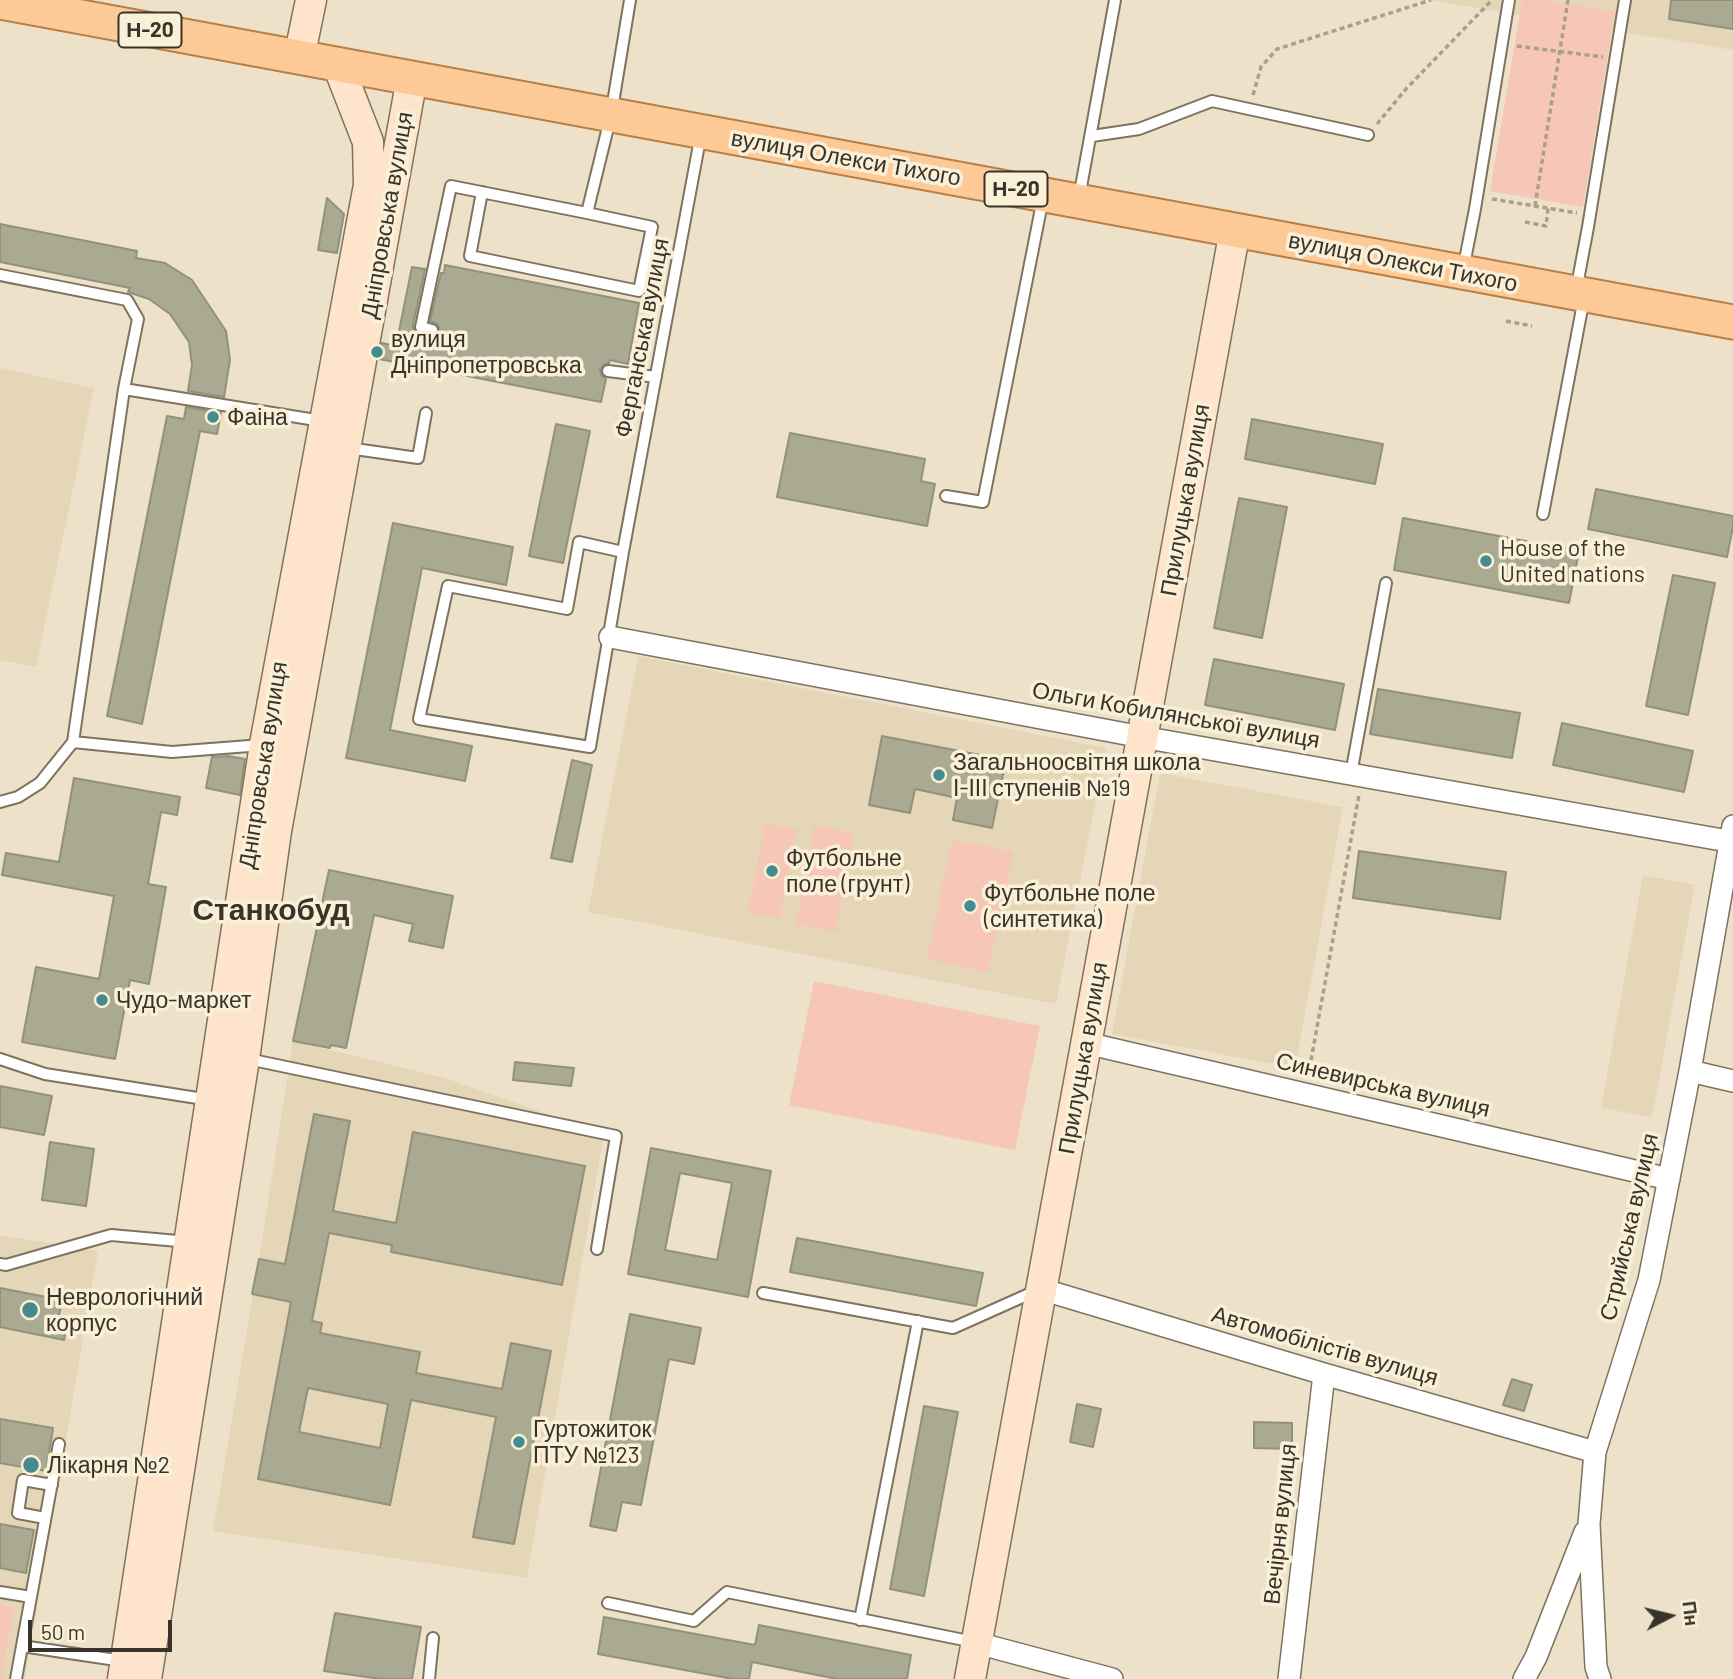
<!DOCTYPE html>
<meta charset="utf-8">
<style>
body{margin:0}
#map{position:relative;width:1733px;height:1679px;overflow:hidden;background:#ede1ca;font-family:Barlow,sans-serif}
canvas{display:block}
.north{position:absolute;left:1635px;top:1581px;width:70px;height:70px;-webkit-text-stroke:5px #faefd7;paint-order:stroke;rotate:83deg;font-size:19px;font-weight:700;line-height:28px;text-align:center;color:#39342b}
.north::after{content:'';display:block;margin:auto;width:24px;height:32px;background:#39342b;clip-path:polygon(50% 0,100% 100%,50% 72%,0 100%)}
.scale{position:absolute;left:28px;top:1620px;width:144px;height:32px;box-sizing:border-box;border:4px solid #39342b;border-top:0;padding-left:9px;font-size:21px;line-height:24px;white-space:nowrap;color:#39342b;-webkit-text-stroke:5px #faefd7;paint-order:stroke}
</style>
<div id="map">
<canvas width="1733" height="1679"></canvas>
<div class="north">Пн</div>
<div class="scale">50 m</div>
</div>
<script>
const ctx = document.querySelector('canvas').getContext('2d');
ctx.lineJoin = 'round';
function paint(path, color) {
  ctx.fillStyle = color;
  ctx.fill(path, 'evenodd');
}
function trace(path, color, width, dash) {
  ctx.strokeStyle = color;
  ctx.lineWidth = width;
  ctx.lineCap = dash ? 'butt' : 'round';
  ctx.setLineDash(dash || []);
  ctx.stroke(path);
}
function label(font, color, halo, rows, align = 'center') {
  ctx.font = font + ' Barlow,sans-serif';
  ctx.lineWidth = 7;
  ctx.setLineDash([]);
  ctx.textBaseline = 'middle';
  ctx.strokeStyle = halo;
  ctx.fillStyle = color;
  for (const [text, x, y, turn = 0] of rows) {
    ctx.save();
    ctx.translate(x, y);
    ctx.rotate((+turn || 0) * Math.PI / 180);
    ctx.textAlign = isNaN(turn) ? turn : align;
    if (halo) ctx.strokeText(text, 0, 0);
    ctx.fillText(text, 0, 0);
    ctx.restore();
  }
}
paint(new Path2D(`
 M1429,0h304v50z
 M0,368l94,20 -58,279 -36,-7z
 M638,656l468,92 -50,256 -468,-92z
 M1160,773l183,34 -48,261 -183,-34z
 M1643,875l52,10 -43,232 -51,-9z
 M293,1041l152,37 159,56 -77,444 -314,-47 46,-272z
 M0,1235l98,16 -73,428h-25z`), '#e5d6b8');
paint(new Path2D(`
 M1522,0h19l74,12 -32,195 -93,-16z
 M765,823l32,6 -17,90 -32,-6z
 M814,825l40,8 -18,99 -40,-8z
 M952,839l62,13 -26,120 -61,-13z
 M814,981l226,45 -25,124 -226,-45z
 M0,1604l13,3 -11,72h-2z`), '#f6c7b7');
const building = new Path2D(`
 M1671,0h62v29l-64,-10z
 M327,198l17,16 -7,39 -19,-3z
 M0,224l137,27 -1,7 29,5 27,17 34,51 4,29 -6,37 -36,-6 4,-26 -3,-23 -19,-28 -21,-15 -21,-7 2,-4 -130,-26z
 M445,265l194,38 -11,61 -18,-4 -1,3 -5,1 -4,5 1,6 5,4 -5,23 -222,-43 3,-16 14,3 16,-79 13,2 -12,56 1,5 4,4 12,4 8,-3 1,-8 -2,-3 -7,-3 11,-48h3z
 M186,407l35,6 -4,21 -17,-3 -58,293 -35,-8 60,-300 17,3z
 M1252,419l131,25 -8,40 -130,-25z
 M556,424l34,7 -27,132 -34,-7z
 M790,433l135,26 -4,22 14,3 -8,42 -150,-29z
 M1596,489l137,27v11l-6,30 -139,-28z
 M1239,498l48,9 -25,131 -48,-10z
 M1403,518l176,33 -10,52 -175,-33z
 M393,523l120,24 -7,38 -84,-17 -32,162 82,16 -7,35 -119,-23z
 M1673,575l42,8 -27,132 -42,-9z
 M1214,659l130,25 -9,46 -130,-25z
 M1378,689l142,24 -8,45 -142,-24z
 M1562,723l131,28 -9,41 -131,-27z
 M882,736l124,24 -14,68 -39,-8 4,-22 -42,-9 -5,24 -41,-8z
 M228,756l17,3 -5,36 -34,-7 6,-31z
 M572,760l20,5 -20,97 -21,-4z
 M74,778l106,19 -3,18 -16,-3 -13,72 18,3 -17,97 -19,-4 -15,79 -93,-17 14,-75 63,12 15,-83 -112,-21 4,-22 53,9z
 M1359,851l147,21 -6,47 -147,-21z
 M329,870l124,26 -10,52 -34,-7 4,-17 -39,-9 -28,133 -15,-3 -1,3 -37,-7z
 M515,1062l59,6 -3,18 -58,-6z
 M0,1086l52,10 -8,39 -44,-8z
 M314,1114l36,7 -17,90 63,12 17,-91 172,34 -23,119 -171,-33 1,-7 -63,-12 -17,88 10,2 -2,10 100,19 -4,21 86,16 9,-46 40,8 -37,193 -41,-7 23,-120 -85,-17 -21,105 -132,-26 33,-177 -39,-8 7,-35 26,5zM308,1388l80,16 -8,44 -81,-16z
 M50,1142l44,7 -8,57 -44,-6z
 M651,1148l120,23 -23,126 -120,-23zM680,1173l52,10 -15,77 -52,-10z
 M797,1238l186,35 -7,33 -186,-34z
 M0,1288l62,12 -4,20 9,2 -3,18 -64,-13z
 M630,1314l71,14 -7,36 -25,-5 -28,146 -19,-3 -6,29 -26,-5z
 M1512,1379l20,6 -8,26 -21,-6z
 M1077,1404l24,5 -8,38 -23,-5z
 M924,1406l34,6 -34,184 -34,-7z
 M0,1419l53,9 -7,43 -46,-8z
 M1254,1422l38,1v26l-38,-1z
 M0,1524l34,6 -8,43 -26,-5z
 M335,1613l86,14 -9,52h-31l-57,-8z
 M604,1617l151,28 4,-20 152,30 -4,24h-70l-85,-17 -3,17h-16l-135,-25z`);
paint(building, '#aaaa93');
trace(building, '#91927b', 2);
const lane = new Path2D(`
 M1092,136l47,-7 73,-28 156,34
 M482,192l-12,64 169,35 13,-64 -65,-14
 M1079,198l36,-198
 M1463,270l12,-61 34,-209
 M0,275l127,25 11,19 -14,70 -51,353 -33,41 -22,14 -18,5
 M1576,291l12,-64 37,-227
 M432,330l-11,-3 30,-141 136,27 24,-98 19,-115
 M608,371l48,6
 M124,389l198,32
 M348,448l70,10 8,-45
 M946,496l37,6 60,-304
 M1543,514l41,-216
 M623,552l-44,-10 -12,67 -119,-23 -29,133 171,28 33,-195 78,-418
 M73,742l99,10 90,-7
 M1351,774l35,-191
 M0,1059l45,15 165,26
 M248,1059l368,77 -19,113
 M0,1264l6,1 105,-30 78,7
 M763,1293l190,35 85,-38
 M59,1444l-37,202 101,15
 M45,1518l-27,-5 5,-33 29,5
 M0,1592l31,5
 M608,1603l86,18 33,-29 247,50
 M860,1620l58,-299
 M16,1679l6,-33
 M429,1679l4,-41`);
const street = new Path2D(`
 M610,637l532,100 591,105
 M1086,1043l583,136
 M1690,1071l43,10
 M1041,1289l283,85 271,78
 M977,1643l135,36
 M1289,1679l35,-305
 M1524,1679l12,-22 49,-125
 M1600,1679l-4,-12 -7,-143 6,-72 54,-172 41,-209 43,-245`);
const secondary = new Path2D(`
 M299,58l12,-58
 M123,1679l142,-935 104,-559 -1,-43 -30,-77
 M146,1679l98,-620 32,-228 136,-753
 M970,1679l265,-1449`);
const primary = new Path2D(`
 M0,2l1733,320`);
trace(lane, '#7d735e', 14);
trace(street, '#7d735e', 24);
trace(secondary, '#7d735e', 33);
trace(primary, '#b87e44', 37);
trace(new Path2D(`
 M1517,46l86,11
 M1253,95l8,-28 16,-18 154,-49
 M1377,124l29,-35 86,-89
 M1492,199l85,14
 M1535,206l33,-206
 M1525,222l21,4 2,-18
 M1506,321l26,5
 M1308,1077l51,-282`), '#a89f8d', 3.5, [5, 3.5]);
trace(lane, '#fff', 10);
trace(street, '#fff', 21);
trace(secondary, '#fee4cb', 30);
trace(primary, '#fdca97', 33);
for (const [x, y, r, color] of [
 [377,352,7,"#438b8e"],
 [213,417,7,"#438b8e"],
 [1486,561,7,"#438b8e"],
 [939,775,7,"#438b8e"],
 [772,871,7,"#438b8e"],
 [970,906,7,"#438b8e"],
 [102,1000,7,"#438b8e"],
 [30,1310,9,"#438b8e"],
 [519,1442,7,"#438b8e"],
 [31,1465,9,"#438b8e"]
]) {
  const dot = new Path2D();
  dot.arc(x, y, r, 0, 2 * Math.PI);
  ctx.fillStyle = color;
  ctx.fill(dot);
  trace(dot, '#faefd7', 2.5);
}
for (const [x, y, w] of [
 [150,30,63],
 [1016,189,63]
]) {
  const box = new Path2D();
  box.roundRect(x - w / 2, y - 17.5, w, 35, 5);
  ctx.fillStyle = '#faefd7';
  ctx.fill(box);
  trace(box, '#39342b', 2);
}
label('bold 21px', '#39342b', null, [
 ["Н-20",150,30],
 ["Н-20",1016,189]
]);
label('23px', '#39342b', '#faefd7', [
 ["вулиця Олекси Тихого",846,158,10],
 ["Дніпровська вулиця",387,215,-80],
 ["вулиця Олекси Тихого",1403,262,11],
 ["Ферганська вулиця",642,338,-79],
 ["Прилуцька вулиця",1185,500,-80],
 ["Ольги Кобилянської вулиця",1176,715,10],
 ["Дніпровська вулиця",263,765,-81],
 ["Прилуцька вулиця",1083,1058,-80],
 ["Синевирська вулиця",1383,1085,13],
 ["Стрийська вулиця",1629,1227,-77],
 ["Автомобілістів вулиця",1325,1346,16],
 ["Вечірня вулиця",1280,1524,-84]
]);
label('23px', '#39342b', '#faefd7', [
 ["вулиця",391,339],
 ["Дніпропетровська",391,365],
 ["Фаіна",227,417],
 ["House of the",1500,548],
 ["United nations",1500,574],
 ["Загальноосвітня школа",953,762],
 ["І-ІІІ ступенів №19",953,788],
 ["Футбольне",786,858],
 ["поле (грунт)",786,884],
 ["Футбольне поле",984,893],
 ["(синтетика)",984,919],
 ["Чудо-маркет",116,1000],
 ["Неврологічний",46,1297],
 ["корпус",46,1323],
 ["Гуртожиток",533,1429],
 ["ПТУ №123",533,1455],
 ["Лікарня №2",47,1465]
], 'left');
label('bold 30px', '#39342b', '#faefd7', [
 ["Станкобуд",271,910]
]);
</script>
